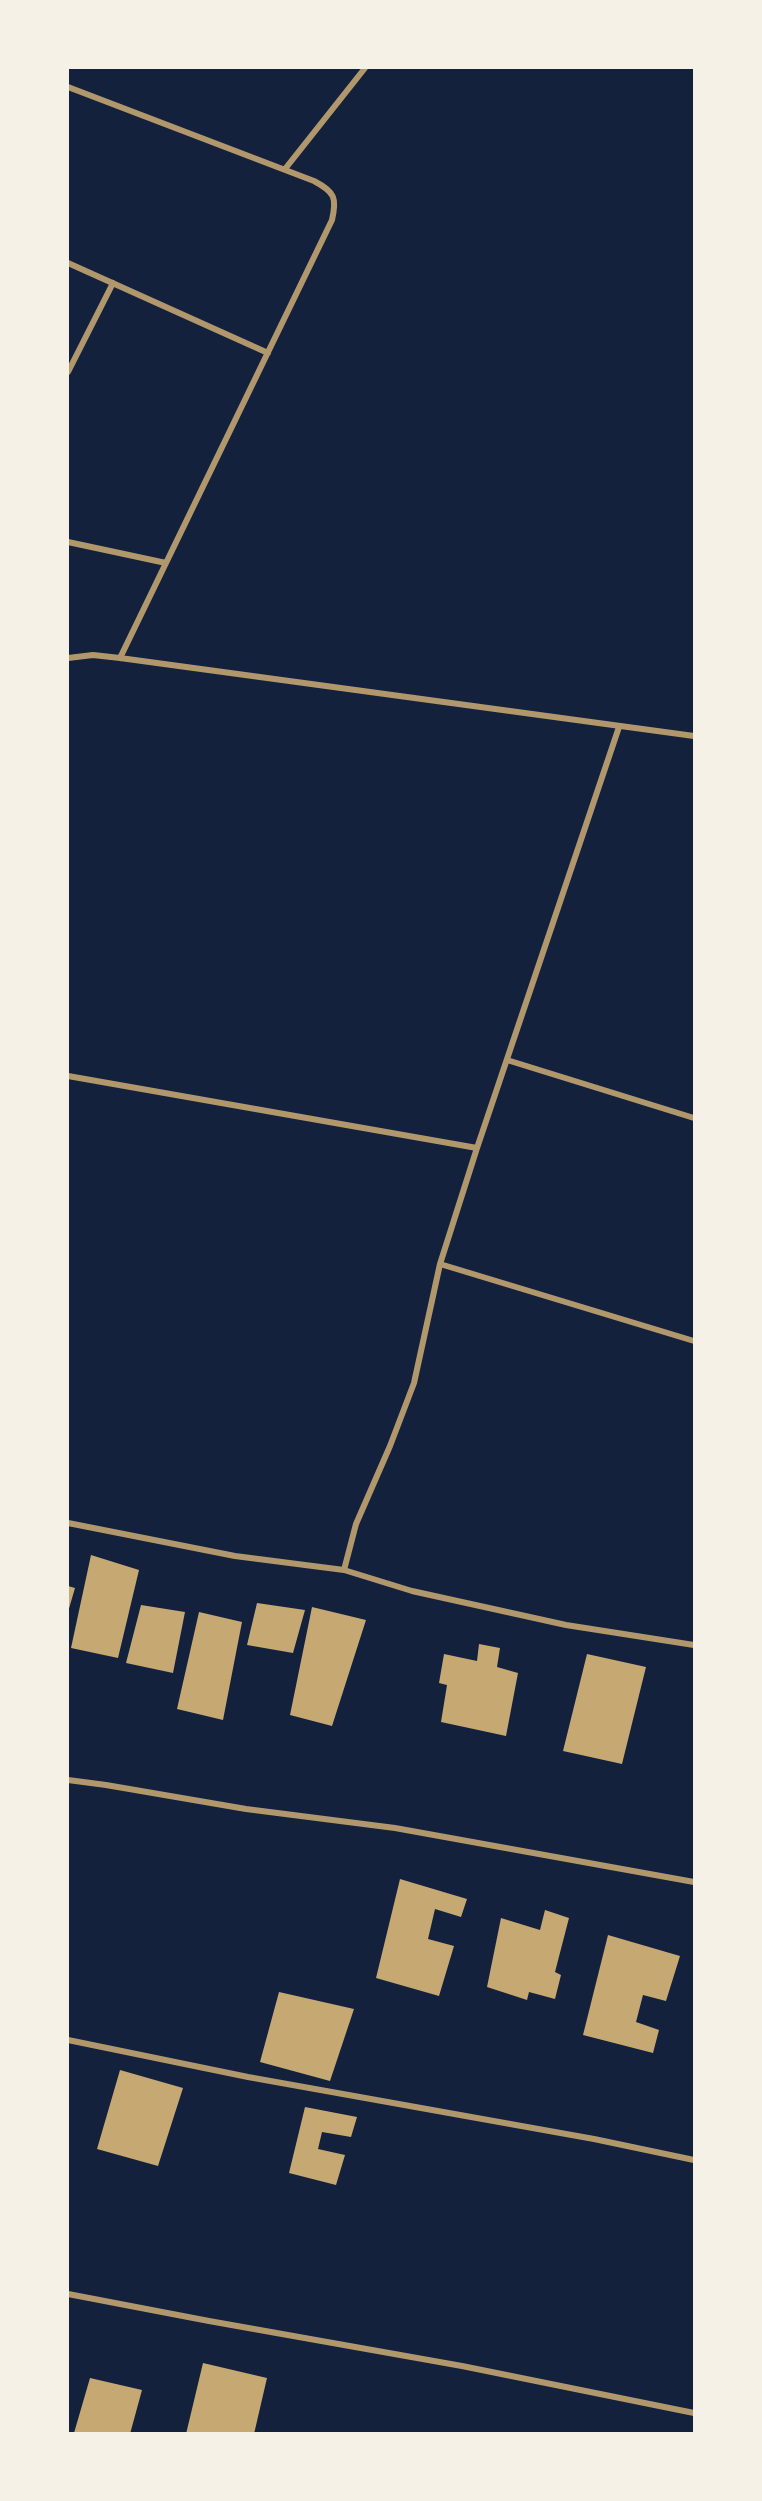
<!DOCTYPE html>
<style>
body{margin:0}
#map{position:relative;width:762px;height:2501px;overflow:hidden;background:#14213d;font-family:Literata,serif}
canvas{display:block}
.frame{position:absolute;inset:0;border:69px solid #f6f1e7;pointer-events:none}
</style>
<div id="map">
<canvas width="762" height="2501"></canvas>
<div class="frame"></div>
</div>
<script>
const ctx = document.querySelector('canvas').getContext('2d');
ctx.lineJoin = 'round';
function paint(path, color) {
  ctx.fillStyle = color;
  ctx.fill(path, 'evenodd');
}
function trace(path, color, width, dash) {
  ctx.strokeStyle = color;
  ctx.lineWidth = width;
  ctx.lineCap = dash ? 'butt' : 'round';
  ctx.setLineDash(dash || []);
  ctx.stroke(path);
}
paint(new Path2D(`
 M91,1555l48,15 -21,88 -47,-10z
 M68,1586l7,2 -7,24z
 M257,1603l48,7 -12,43 -46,-8z
 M141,1605l44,7 -12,61 -47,-10z
 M312,1607l54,13 -34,106 -42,-11z
 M199,1612l43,10 -19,98 -46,-11z
 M479,1644l21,4 -3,19 21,6 -12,63 -65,-14 6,-37 -8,-2 5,-29 33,7z
 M587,1654l59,13 -24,97 -59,-13z
 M400,1879l67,20 -6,18 -26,-8 -7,30 26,7 -15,50 -63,-18z
 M545,1910l24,8 -14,54 6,3 -6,24 -26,-7 -2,8 -40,-13 14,-69 39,12z
 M608,1935l72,21 -14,45 -23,-6 -7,27 23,8 -6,23 -70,-18z
 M279,1992l75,17 -24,72 -70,-19z
 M120,2070l63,18 -25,78 -61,-17z
 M305,2107l52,10 -6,20 -29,-5 -4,17 27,6 -9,30 -47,-12z
 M203,2363l64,15 -13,56h-68z
 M90,2378l52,12 -12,44 -56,-1z`), '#c6a872');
trace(new Path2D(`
 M68,87l246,94c21,11 23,17 18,39l-212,438
 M285,169l80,-101
 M68,263l200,90
 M68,372l45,-89
 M68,542l98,21
 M68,658l25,-3 27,3 574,78
 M507,1060l187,58
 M68,1076l409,72 -37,116 -26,119 -24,63 -34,78 -12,46 -109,-14 -167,-33
 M477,1148l142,-421
 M440,1264l254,77
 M344,1570l68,21 154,34 128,20
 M68,1780l38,5 140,24 149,19 299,54
 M68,2040l180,37 346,62 100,21
 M68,2294l141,27 253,45 232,47`), '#b1986c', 6);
</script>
